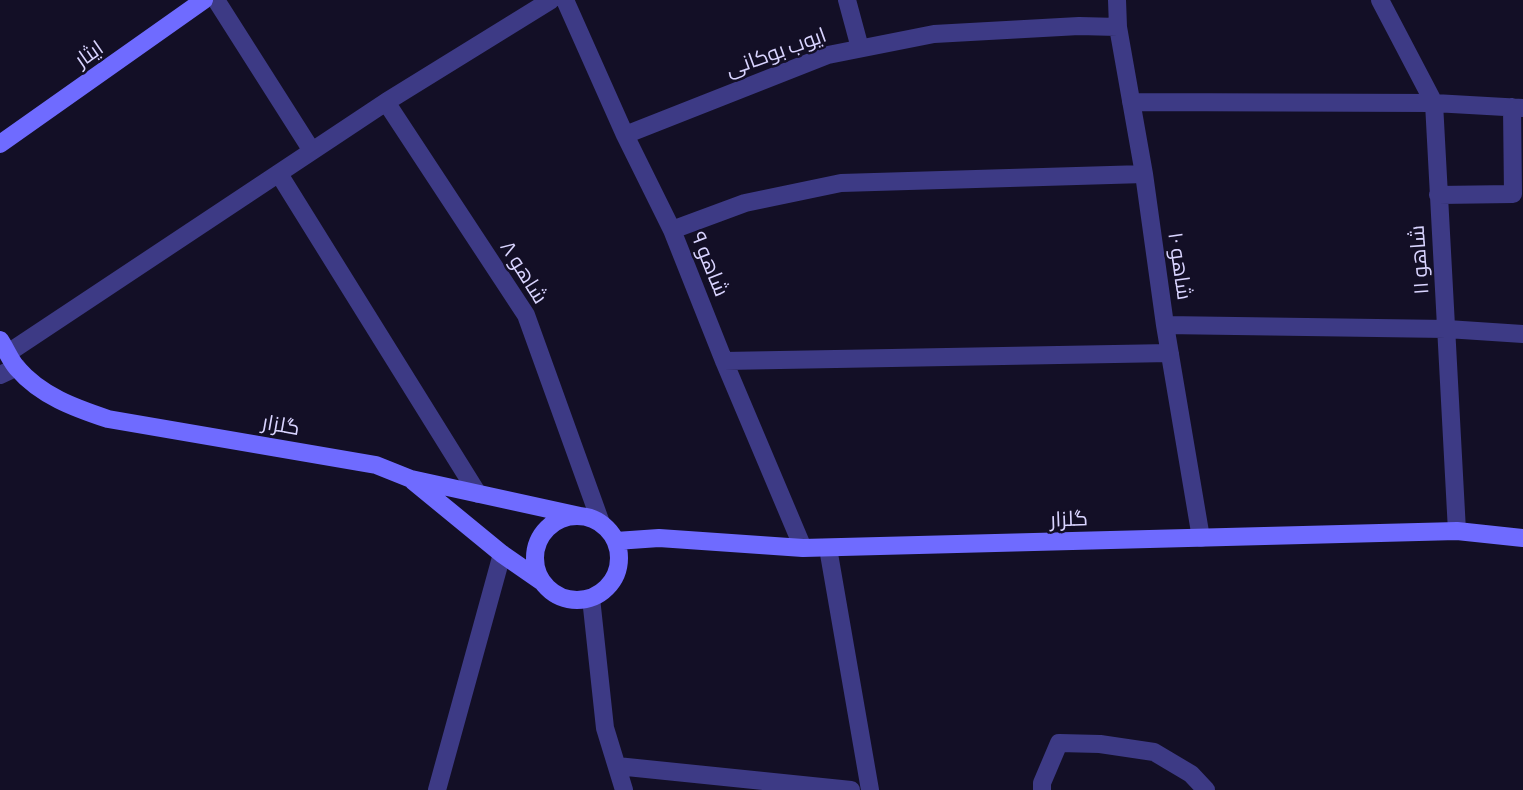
<!DOCTYPE html>
<meta charset="utf-8">
<style>
body{margin:0}
canvas{display:block;background:#130f26}
</style>
<canvas width="1523" height="790"></canvas>
<script>
const ctx = document.querySelector('canvas').getContext('2d');
ctx.lineJoin = 'round';
function trace(path, color, width, dash) {
  ctx.strokeStyle = color;
  ctx.lineWidth = width;
  ctx.lineCap = dash ? 'butt' : 'round';
  ctx.setLineDash(dash || []);
  ctx.stroke(path);
}
function label(font, color, halo, rows, align = 'center') {
  ctx.font = font + ' Barlow,Cairo,sans-serif';
  ctx.lineWidth = 5;
  ctx.setLineDash([]);
  ctx.textBaseline = 'middle';
  ctx.strokeStyle = halo;
  ctx.fillStyle = color;
  for (const [text, x, y, turn = 0] of rows) {
    ctx.save();
    ctx.translate(x, y);
    ctx.rotate((+turn || 0) * Math.PI / 180);
    ctx.textAlign = isNaN(turn) ? turn : align;
    if (halo) ctx.strokeText(text, 0, 0);
    ctx.fillText(text, 0, 0);
    ctx.restore();
  }
}
trace(new Path2D(`
 M216,0l96,151
 M565,0l60,135 47,95 52,131 79,187
 M847,0l13,48
 M1117,0l1,27 26,147 21,151 36,213
 M1380,0l54,103 23,428
 M386,102l140,213 75,208
 M1131,102l303,1 89,5
 M625,135l203,-80 106,-21 145,-8 39,1
 M279,174l199,320
 M1438,195l75,-1 -1,-87
 M672,230l73,-27 96,-20 303,-9
 M1165,325l282,4 76,5
 M8,353l378,-251 165,-102
 M724,361l446,-8
 M0,375l17,-8
 M828,548l42,242
 M591,598l14,130 19,62
 M617,766l234,24
 M437,790l65,-236
 M1042,790v-7l17,-40 41,1 54,8 37,22 15,16`), '#3d3a85', 18);
trace(new Path2D(`
 M0,144l204,-144
 M0,340c6,9 10,20 17,28 24,28 58,40 91,51l268,46 35,14 169,37
 M413,481l89,73 39,27
 M535 558a42 42 0 1 1 84 0a42 42 0 1 1-84 0Z
 M616,541l43,-3 144,10 654,-17 66,7`), '#6f6bff', 18);
label('21px', '#d9d4ff', '#130f26', [
 ["ایوب بوکانی",776,52,-20],
 ["ایثار",89,54,-35],
 ["شاهو ۱۱",1419,260,-94],
 ["شاهو ۹",710,264,68],
 ["شاهو ۱۰",1180,266,82],
 ["شاهو ۸",524,272,58],
 ["گلزار",281,425,10],
 ["گلزار",1069,519,-2]
]);
</script>
